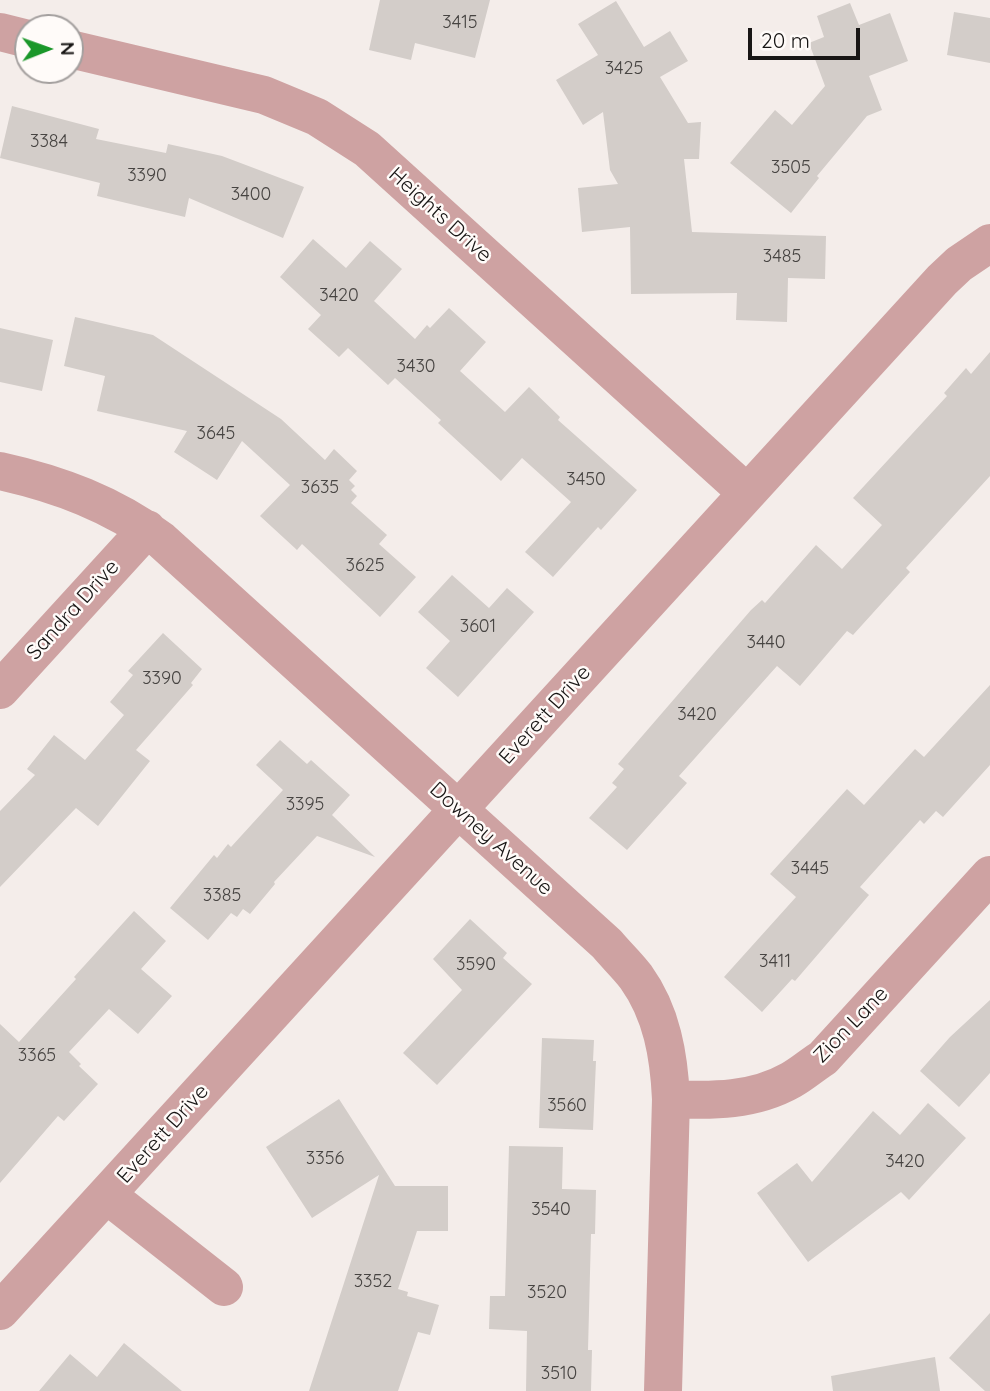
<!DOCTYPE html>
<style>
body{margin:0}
#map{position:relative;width:990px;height:1391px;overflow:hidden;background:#f4edea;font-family:Quicksand,sans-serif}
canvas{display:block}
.north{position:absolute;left:14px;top:14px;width:70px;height:70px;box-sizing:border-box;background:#fffbf9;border:2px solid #a39f9e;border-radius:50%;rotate:89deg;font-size:19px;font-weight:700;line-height:28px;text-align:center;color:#181615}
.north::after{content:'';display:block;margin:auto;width:24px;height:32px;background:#1b972a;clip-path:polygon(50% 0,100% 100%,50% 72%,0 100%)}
.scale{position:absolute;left:748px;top:28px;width:112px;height:32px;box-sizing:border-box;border:4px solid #181615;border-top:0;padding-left:9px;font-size:21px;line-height:24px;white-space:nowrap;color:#181615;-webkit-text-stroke:5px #fffbf9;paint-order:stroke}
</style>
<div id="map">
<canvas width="990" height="1391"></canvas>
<div class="north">N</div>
<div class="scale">20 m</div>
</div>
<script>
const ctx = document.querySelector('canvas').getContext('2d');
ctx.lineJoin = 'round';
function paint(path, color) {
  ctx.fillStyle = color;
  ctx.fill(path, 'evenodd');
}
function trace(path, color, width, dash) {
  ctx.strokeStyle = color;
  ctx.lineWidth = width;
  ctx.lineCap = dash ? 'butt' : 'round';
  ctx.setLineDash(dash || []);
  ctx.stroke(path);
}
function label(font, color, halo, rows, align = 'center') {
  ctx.font = font + ' Quicksand,sans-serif';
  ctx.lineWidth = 5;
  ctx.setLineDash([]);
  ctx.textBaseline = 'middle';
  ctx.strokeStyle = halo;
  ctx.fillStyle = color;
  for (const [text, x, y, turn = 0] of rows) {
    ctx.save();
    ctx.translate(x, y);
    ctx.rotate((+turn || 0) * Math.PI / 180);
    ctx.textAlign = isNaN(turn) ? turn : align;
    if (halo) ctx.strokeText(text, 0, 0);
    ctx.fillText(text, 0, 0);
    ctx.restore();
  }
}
paint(new Path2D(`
 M380,0h110l-15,58 -60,-15 -4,17 -42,-10z
 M616,1l28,46 26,-16 18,30 -28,16 28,46 13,-1 -2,37h-15l8,73 134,4 -1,43 -37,-1 -1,44 -51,-2 1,-27 -106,1 -1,-67 -48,5 -4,-44 40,-4 -8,-14 -7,-58 -20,13 -27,-45 42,-25 -20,-31z
 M850,3l9,22 31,-12 18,48 -39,15 13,34 -15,6 -50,60 2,2 -28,35 -61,-50 45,-53 17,15 33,-39 -16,-43 15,-6 -7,-21z
 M954,12l36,6v45l-43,-8z
 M12,106l87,23 -3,10 70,14 2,-9 54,12 82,31 -21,51 -94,-40 -4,19 -88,-21 3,-13 -100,-25z
 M313,239l33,29 24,-27 32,28 -28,32 41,38 12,-14 3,3 19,-20 37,34 -26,29 45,41 24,-25 31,30 -2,3 79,70 -36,40 -3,-3 -45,50 -28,-25 46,-50 -49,-44 -21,23 -63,-58 3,-3 -46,-42 -7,7 -40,-37 -9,9 -31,-28 13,-14 -41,-38z
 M75,317l78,18 128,84 44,41 9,-11 23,22 -8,9 6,6 -4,4 6,6 -6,7 36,32 -8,9 37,33 -36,40 -78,-73 -5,6 -37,-34 30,-31 -48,-44 -25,39 -43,-28 13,-21 -90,-20 8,-35 -41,-10z
 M0,328l53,12 -11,51 -42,-9z
 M990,352v124l-84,92 4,4 -57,63 -6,-4 -47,55 -23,-20 -98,110 8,7 -60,67 -38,-32 28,-31 -5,-4 12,-14 -6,-5 133,-154 11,-10 3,3 51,-58 26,24 40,-44 -29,-27 94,-102 -3,-3 22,-25 5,6z
 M452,575l37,33 18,-20 27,24 -76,85 -32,-29 24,-27 -32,-29z
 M163,633l39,36 -11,14 2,2 -57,65 14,11 -52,65 -22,-18 -76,79v-76l35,-36 -8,-6 27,-34 31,25 39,-45 -14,-13 23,-27 -5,-4z
 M990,685v80l-47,52 -7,-6 -12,13 -4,-4 -60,67 9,8 -74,86 -3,-2 -30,33 -38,-35 72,-80 -26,-23 77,-85 17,16 51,-56 9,8z
 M280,740l27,24 4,-4 39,35 -18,20 43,42 -58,-21 -43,46 1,2 -25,30 -7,-5 -6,8 -6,-4 -23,27 -38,-32 44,-53 3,3 11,-14 3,3 52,-57 -27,-25z
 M134,911l32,30 -25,28 31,27 -34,38 -29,-25 -40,43 12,12 -2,2 19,18 -34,37 -6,-5 -58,67v-159l19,18 57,-63 -2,-2z
 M470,919l37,34 -4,5 29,26 -95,101 -34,-32 59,-63 -29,-31z
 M990,1000v73l-31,34 -39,-36 30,-34z
 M542,1038l52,2 -1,21h3l-3,69 -54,-2z
 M339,1099l56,87h53v45h-31l-19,58 10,3 -1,4 32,9 -9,30 -12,-3 -20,59h-89l70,-216 -67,43 -46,-71z
 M928,1103l38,35 -57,62 -8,-8 -93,70 -51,-69 40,-30 15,19 61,-71 27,24z
 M509,1146l54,1 -1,42 34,1 -1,44h-4l-3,116h4l-1,41h-65l1,-60 -38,-2 1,-33h15z
 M990,1313v78h-5l-36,-33z
 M124,1343l58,48h-143l31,-37 27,23z
 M935,1357l5,34h-107l-2,-15z`), '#d3cdc9');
trace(new Path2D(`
 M0,32l28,7
 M70,49l194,46 53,22 50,32 380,344
 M0,471c59,13 112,33 161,69l446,404c9,11 20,21 29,33 26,36 33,79 35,122l-8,292
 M0,690l147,-161
 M671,1099c42,2 83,2 120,-19 11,-6 21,-15 32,-22l167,-183
 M107,1195l117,92
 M0,1311l942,-1031 17,-16 31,-21`), '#cea2a2', 38);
label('18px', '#474442', null, [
 ["3415",460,23],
 ["3425",624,69],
 ["3384",49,142],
 ["3505",791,168],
 ["3390",147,176],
 ["3400",251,195],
 ["3485",782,257],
 ["3420",339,296],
 ["3430",416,367],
 ["3645",216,434],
 ["3450",586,480],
 ["3635",320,488],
 ["3625",365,566],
 ["3601",478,627],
 ["3440",766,643],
 ["3390",162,679],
 ["3420",697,715],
 ["3395",305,805],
 ["3445",810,869],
 ["3385",222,896],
 ["3411",775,962],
 ["3590",476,965],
 ["3365",37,1056],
 ["3560",567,1106],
 ["3356",325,1159],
 ["3420",905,1162],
 ["3540",551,1210],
 ["3352",373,1282],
 ["3520",547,1293],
 ["3510",559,1374]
]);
label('21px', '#181615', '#fffbf9', [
 ["Heights Drive",440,215,42],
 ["Sandra Drive",73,610,-48],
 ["Everett Drive",545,715,-48],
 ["Downey Avenue",491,839,42],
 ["Zion Lane",851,1025,-46],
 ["Everett Drive",163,1134,-48]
]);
</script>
